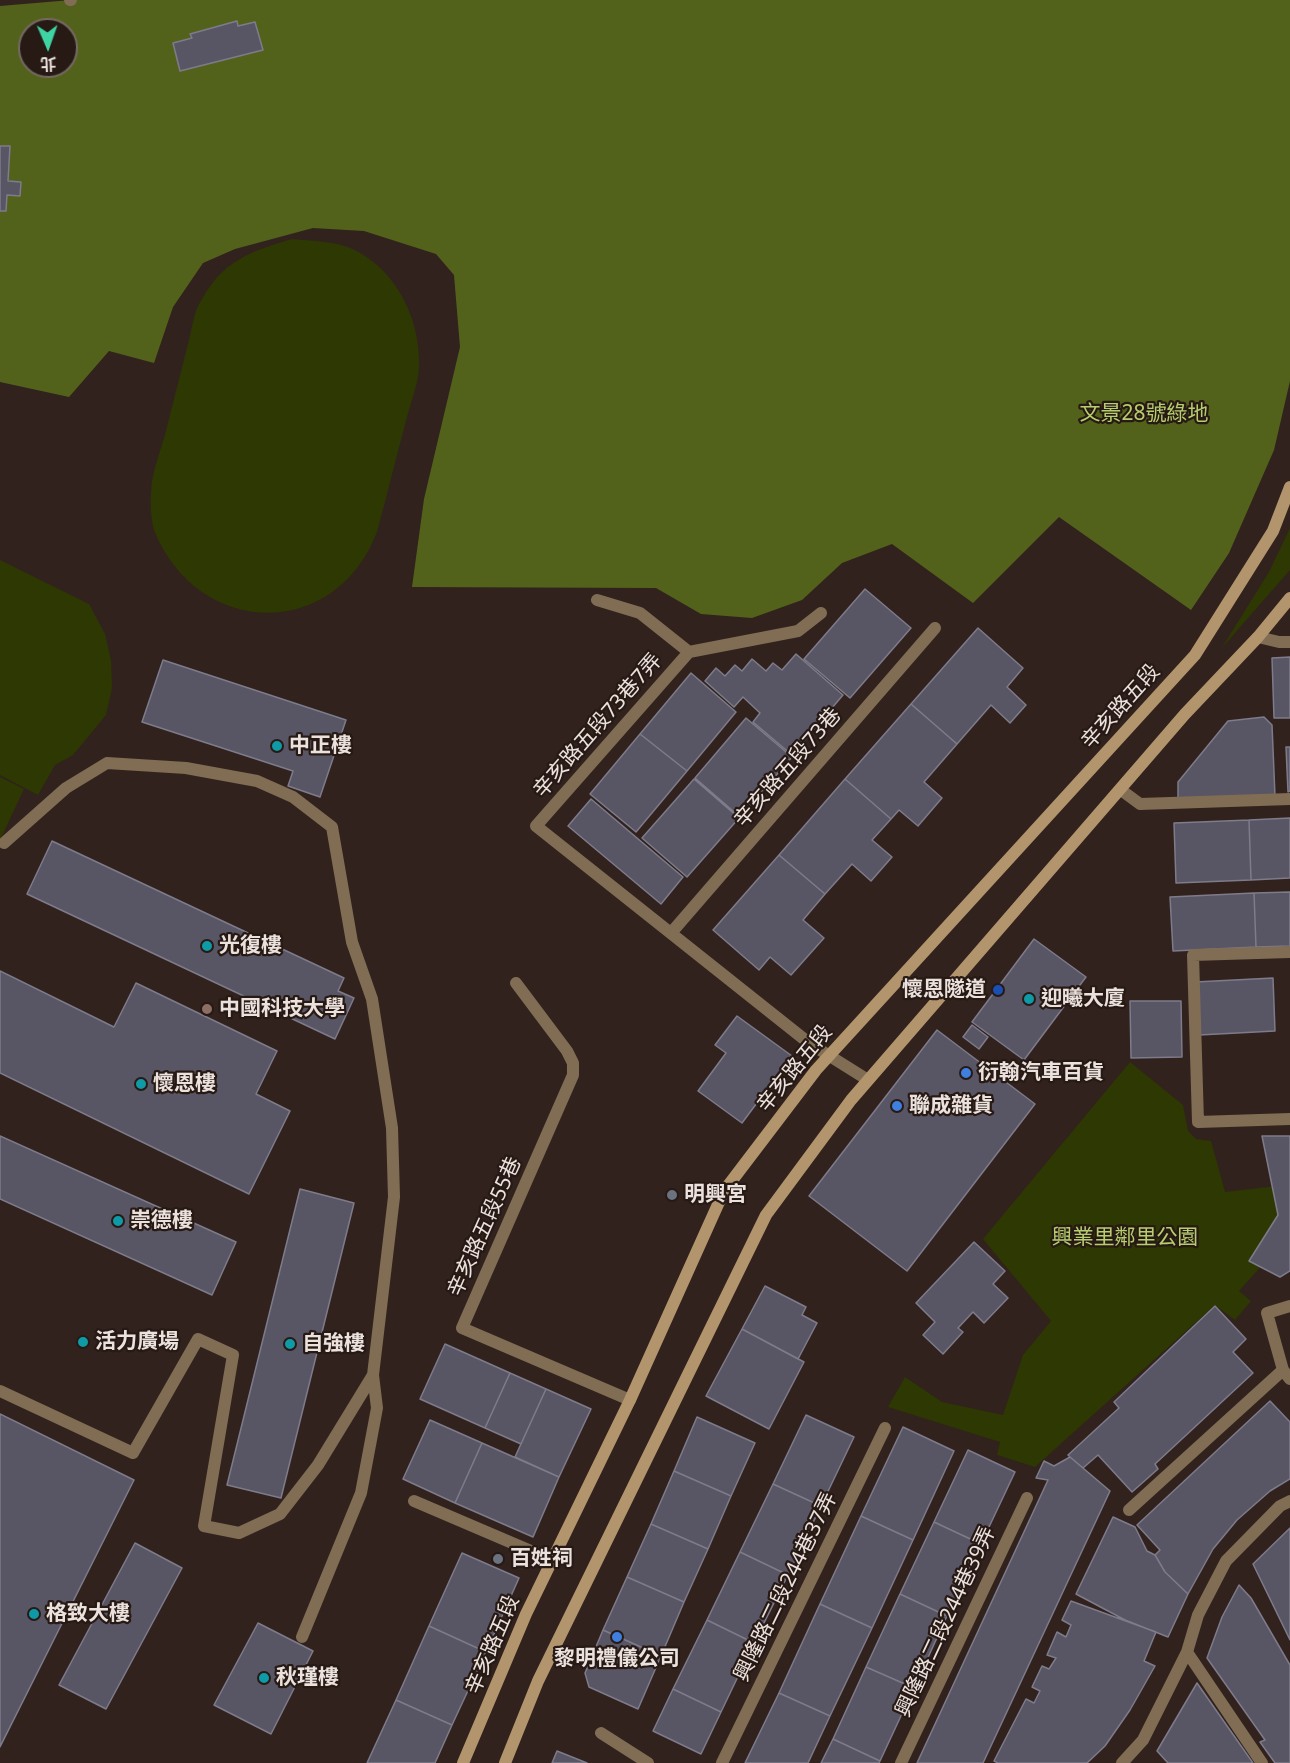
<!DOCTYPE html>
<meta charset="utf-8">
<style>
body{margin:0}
#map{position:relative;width:1290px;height:1763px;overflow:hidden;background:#31221d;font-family:"Noto Sans","Noto Sans TC",sans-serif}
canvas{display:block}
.north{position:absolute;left:18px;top:18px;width:60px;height:60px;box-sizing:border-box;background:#271914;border:2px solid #756964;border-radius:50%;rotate:178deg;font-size:16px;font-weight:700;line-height:24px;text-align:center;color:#ebe1dd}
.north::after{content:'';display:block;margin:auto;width:21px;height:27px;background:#3ed4a3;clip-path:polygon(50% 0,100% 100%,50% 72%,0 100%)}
</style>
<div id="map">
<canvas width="1290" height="1763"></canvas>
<div class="north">北</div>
</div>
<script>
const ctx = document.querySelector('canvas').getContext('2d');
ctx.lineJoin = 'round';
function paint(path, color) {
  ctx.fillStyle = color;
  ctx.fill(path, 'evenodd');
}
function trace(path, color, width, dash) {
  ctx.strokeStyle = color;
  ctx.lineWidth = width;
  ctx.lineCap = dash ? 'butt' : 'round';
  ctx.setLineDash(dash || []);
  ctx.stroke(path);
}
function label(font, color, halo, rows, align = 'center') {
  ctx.font = font + ' "Noto Sans","Noto Sans TC",sans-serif';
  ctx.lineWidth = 4.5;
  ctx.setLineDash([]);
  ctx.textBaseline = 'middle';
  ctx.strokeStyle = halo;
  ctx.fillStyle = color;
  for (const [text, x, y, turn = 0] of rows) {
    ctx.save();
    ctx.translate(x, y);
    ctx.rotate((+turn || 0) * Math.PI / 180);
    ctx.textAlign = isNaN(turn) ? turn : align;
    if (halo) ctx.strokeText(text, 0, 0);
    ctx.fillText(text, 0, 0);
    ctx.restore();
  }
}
paint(new Path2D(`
 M292,239c21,2 44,2 63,11 43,22 66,71 64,118 -1,17 -9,36 -13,53 -10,37 -19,74 -29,111 -42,110 -180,106 -223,-2 -3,-10 -4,-26 -3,-36 0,-22 11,-46 16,-67 7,-28 14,-56 21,-83 3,-12 5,-25 9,-36 5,-10 15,-26 23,-34 21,-20 45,-27 72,-35z
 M1290,528v42l-69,79 48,-77z
 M0,560l89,44 16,30 6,26 1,28 -6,27 -33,40 -18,10 -17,30 -38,-20z
 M0,777l24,12 -24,51z
 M1130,1062l53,43 5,26 8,8 15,2 14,51 52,-6 13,48 -51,57 12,10 -16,19 -20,-15 -180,162 -38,-12 3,-13 -112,-35 17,-30 37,25 61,13 20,-60 28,-34 -68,-82z`), '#2d3802');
paint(new Path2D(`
 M71,0h1219v381l-16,69 -45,103 -38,57 -132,-93 -86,86 -81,-59 -50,19 -40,37 -50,18 -51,-4 -45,-26 -244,-1 12,-88 36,-152 -6,-72 -18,-21 -72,-23 -51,-3 -78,21 -32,14 -30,44 -19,56 -45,-12 -40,46 -69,-15v-376zM30,30h36v36h-36z`), '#53621b');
const building = new Path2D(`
 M237,21l1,5 17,-4 8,28 -83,21 -7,-28 19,-5 -2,-4z
 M0,146h10l-2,35 13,1 -1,14 -13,-1 -1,16h-6z
 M865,589l46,39 -61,70 -46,-39z
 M978,628l45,40 -16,19 19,18 -16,18 -19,-18 -34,39 -46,-40z
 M796,654l47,41 -51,60 -39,-33 7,-9 -17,-16 -9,10 -29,-26 11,-13 9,8 10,-11 7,6 10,-12 14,12 7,-8 9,7z
 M1290,657v61h-16l-2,-60z
 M163,660l183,60 -26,77 -32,-11 5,-15 -151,-49z
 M691,673l45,39 -49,59 -47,-37z
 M911,704l46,40 -33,38 18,16 -24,28 -19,-16 -8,9 -46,-40z
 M1264,717l8,8 3,71 -97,4v-18l50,-61z
 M746,718l46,39 -52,60 -45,-39z
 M640,734l47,37 -51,61 -46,-38z
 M1286,747h4v44l-2,1z
 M694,779l45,39 -52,59 -45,-39z
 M845,779l46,40 -19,21 20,17 -21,24 -19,-17 -27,30 -46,-39z
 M591,799l92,78 -22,27 -93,-78z
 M1290,818v60l-39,2 -2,-60z
 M1249,820l2,60 -75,3 -2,-60z
 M52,841l292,137 -6,13 16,7 -19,41 -308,-145z
 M779,855l46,39 -22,26 21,18 -33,37 -21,-18 -11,13 -46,-40z
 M1290,892v54l-34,1 -2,-54z
 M1254,893l2,54 -83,4 -3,-54z
 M1034,939l52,38 -62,83 -52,-38z
 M0,971l114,56 22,-44 141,68 -21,43 34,17 -41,83 -249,-121z
 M1273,978l2,53 -76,4 -4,-53z
 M1130,1001h51l1,56 -51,1z
 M737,1016l55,40 -50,67 -44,-32 28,-38 -11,-8z
 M972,1025l16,12 -9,12 -16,-12z
 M937,1030l98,74 -128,167 -98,-75z
 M0,1136l236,106 -24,53 -212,-96z
 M1262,1136h28v135l-10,6 -31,-16 29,-46z
 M300,1189l54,14 -73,295 -54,-13z
 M974,1242l31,29 -12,13 15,14 -24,25 -11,-11 -15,16 5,4 -20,22 -20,-19 12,-13 -19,-19z
 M765,1286l41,21 -4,8 15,8 -19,36 -56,-30z
 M1215,1306l31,33 -13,13 20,21 -98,91 3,5 -26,23 -34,-37 -15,13 -13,-11 -2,-2 51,-47 -5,-6z
 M742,1329l62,33 -35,67 -63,-33z
 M445,1344l65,29 -25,55 -65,-29z
 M510,1373l36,16 -25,55 -36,-16z
 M546,1389l45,20 -32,68 -44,-20z
 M1270,1401l20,21v57l-20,12 -33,29 -24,29 -25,45 -23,-22 -10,-17 5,-5 -23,-25z
 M0,1414l134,66 -134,267z
 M806,1415l48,22 -33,69 -48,-22z
 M697,1417l58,26 -24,53 -57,-25z
 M430,1420l52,23 -27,60 -52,-24z
 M903,1427l51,24 -41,89 -52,-24z
 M482,1443l77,34 -26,60 -78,-34z
 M968,1450l47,22 -34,72 -47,-22z
 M1070,1457l40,34 -127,272h-66l131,-283 -12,-2 8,-17 10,5z
 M674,1471l57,25 -23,53 -57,-25z
 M773,1484l48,22 -33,69 -48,-23z
 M861,1516l52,24 -41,88 -52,-24z
 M1113,1517l22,10 12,24 8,4 10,17 23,22 -20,43 -43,-17 -49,-26z
 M934,1522l47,22 -34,72 -47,-22z
 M651,1524l57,25 -24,53 -57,-25z
 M1290,1528v112l-37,-76z
 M135,1543l47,25 -76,141 -47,-24z
 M740,1552l48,23 -34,68 -47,-23z
 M462,1553l57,25 -33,74 -57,-26z
 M627,1577l57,25 -23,54 -58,-26z
 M1239,1585l12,13 39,67v98h-15l-15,-21 5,-2 -58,-82 15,-41z
 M900,1594l47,22 -33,72 -48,-21z
 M1071,1601l85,31 -12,29 11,5 -25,44 -25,36 -18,17h-89l-4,-2 32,-62 8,4 6,-12 -8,-4 10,-21 7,3 7,-11 -9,-3 10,-23 9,5 5,-12 -9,-5z
 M820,1604l52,24 -42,88 -51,-23z
 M707,1620l47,23 -33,69 -48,-23z
 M258,1623l55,28 -42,83 -57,-29z
 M429,1626l57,26 -34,73 -56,-25z
 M603,1630l58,26 -23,53 -49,-22 -4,-14z
 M866,1667l48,21 -34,73 -47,-22z
 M1197,1683l56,80h-85l-11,-12z
 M673,1689l48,23 -20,42 -48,-23z
 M779,1693l51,23 -22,47h-63z
 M396,1700l56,25 -17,38h-68z
 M833,1739l47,22 -1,2h-58z
 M557,1751l30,12h-35z`);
paint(building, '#585665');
trace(building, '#7e7b8b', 1.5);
trace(new Path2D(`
 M597,600l43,13 49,39
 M821,613l-23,18 -109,21 -153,174 273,217 59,37
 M671,933l264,-305
 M516,983l51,68 6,12v12l-111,253 168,72
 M0,1391l133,62 65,-114 35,16 -29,171 35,7 41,-19 38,-49 55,-90 21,-178 -2,-69 -20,-129 -20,-57 -20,-115 -39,-30 -36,-16 -71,-13 -79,-5 -41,25 -62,55
 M302,1637l59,-144 16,-85 -4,-33`), '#806d54', 12);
trace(new Path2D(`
 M70,0h1
 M1258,637l21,5h11
 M1121,790l19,14 150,-5
 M1290,952l-97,3 5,167 92,-3
 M1290,1306l-23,7 16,57 7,9
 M414,1501l138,59
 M1129,1510l154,-140
 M1187,1652l75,111
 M601,1733l47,30
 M722,1763l163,-335
 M901,1763l126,-265
 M1122,1763l21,-23 44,-88 11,-37 28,-54 54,-55 10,-5`), '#806d54', 12);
trace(new Path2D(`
 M463,1763l63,-149 104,-214 94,-209 92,-121 379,-415 78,-124 17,-44
 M505,1763l33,-82 228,-466 85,-115 334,-386 73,-77 32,-39`), '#b3956d', 12);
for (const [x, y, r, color] of [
 [277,746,6,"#0f9aa8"],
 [207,946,6,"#0f9aa8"],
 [998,990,6,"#1a4fb4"],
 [1029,999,6,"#0f9aa8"],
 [207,1009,6,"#8d6e63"],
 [966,1073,6,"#3f7fe0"],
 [141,1084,6,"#0f9aa8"],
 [897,1106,6,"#3f7fe0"],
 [672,1195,6,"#6b7280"],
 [118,1221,6,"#0f9aa8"],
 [83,1342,6,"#0f9aa8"],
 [290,1344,6,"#0f9aa8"],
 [498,1559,6,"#6b7280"],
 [34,1614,6,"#0f9aa8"],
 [617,1637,6,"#3f7fe0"],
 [264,1678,6,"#0f9aa8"]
]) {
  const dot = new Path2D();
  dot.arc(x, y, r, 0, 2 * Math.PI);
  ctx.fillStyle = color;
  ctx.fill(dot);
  trace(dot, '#271914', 2);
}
label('21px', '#b6ce6d', '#271914', [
 ["文景28號綠地",1144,414],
 ["興業里鄰里公園",1125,1238]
]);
label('21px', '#ebe1dd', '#271914', [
 ["辛亥路五段",1121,707,-48],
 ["辛亥路五段73巷7弄",598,726,-49],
 ["辛亥路五段73巷",788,768,-49],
 ["辛亥路五段",795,1069,-51],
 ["辛亥路五段55巷",485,1227,-66],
 ["興隆路二段244巷37弄",786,1587,-64],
 ["興隆路二段244巷39弄",946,1622,-65],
 ["辛亥路五段",493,1645,-67]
]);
label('bold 21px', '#ebe1dd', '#271914', [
 ["中正樓",289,746],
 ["光復樓",219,946],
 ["懷恩隧道",986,990,"right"],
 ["迎曦大廈",1041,999],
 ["中國科技大學",219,1009],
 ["衍翰汽車百貨",978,1073],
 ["懷恩樓",153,1084],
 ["聯成雜貨",909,1106],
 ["明興宮",684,1195],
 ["崇德樓",130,1221],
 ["活力廣場",95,1342],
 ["自強樓",302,1344],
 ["百姓祠",510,1559],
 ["格致大樓",46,1614],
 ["黎明禮儀公司",617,1659,"center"],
 ["秋瑾樓",276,1678]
], 'left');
</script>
